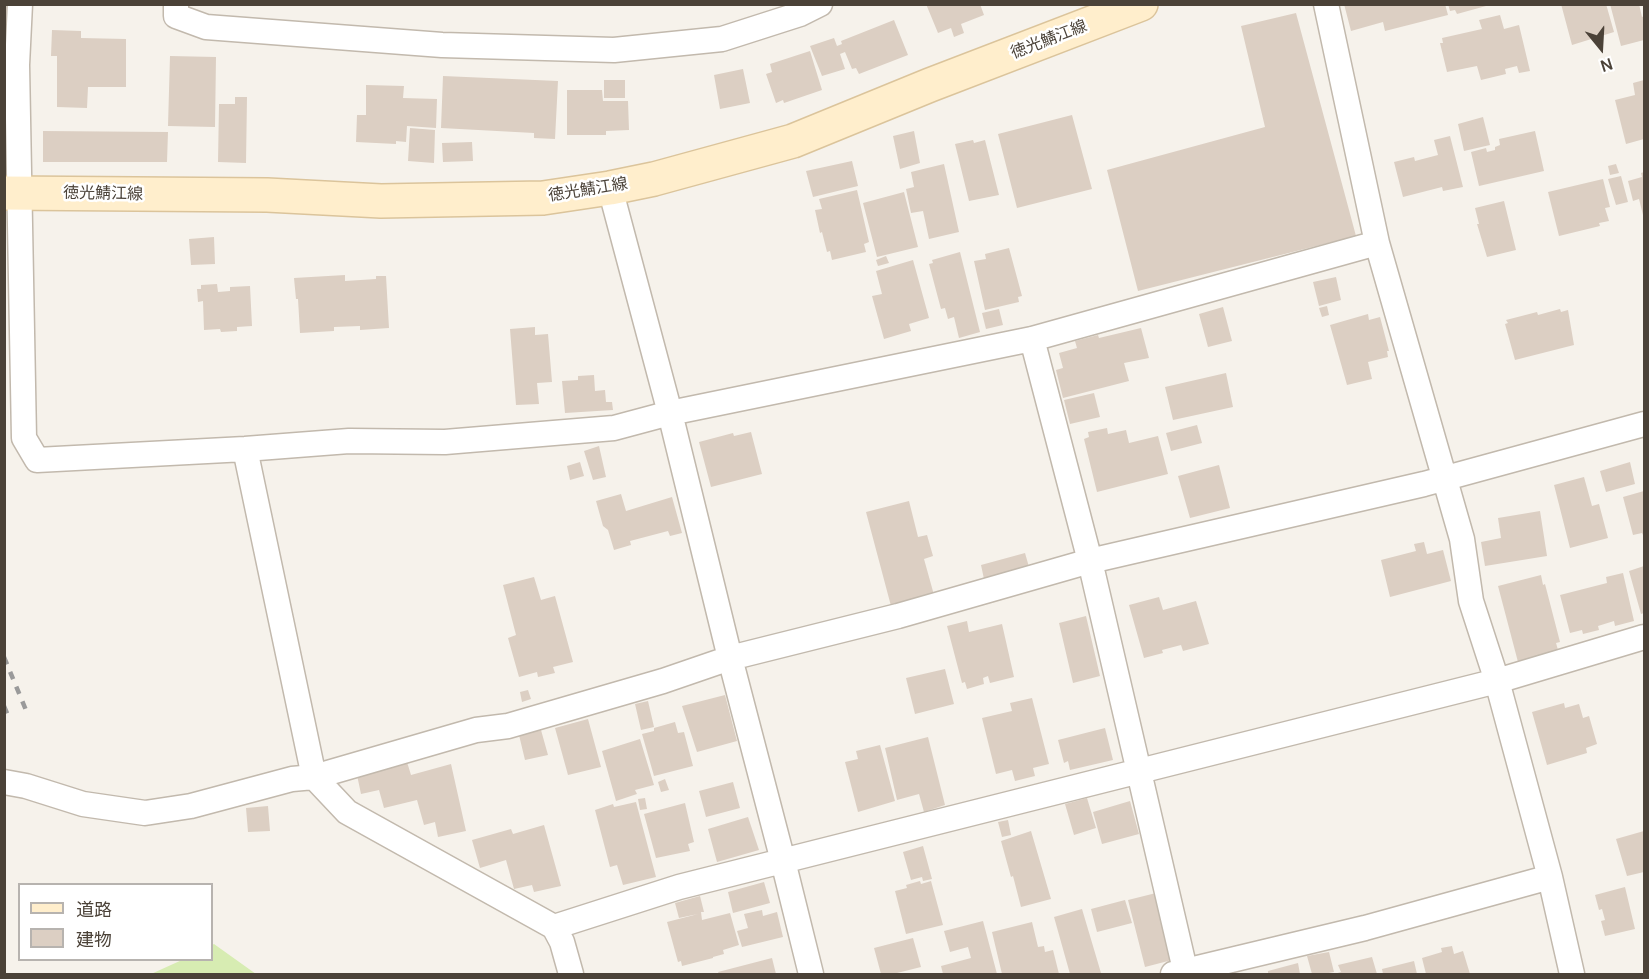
<!DOCTYPE html>
<meta charset="utf-8">
<style>
body{margin:0}
#map{position:relative;width:1649px;height:979px;overflow:hidden;background:#f6f2eb;font-family:Manrope,"Noto Sans JP",sans-serif}
canvas{display:block}
.frame{position:absolute;inset:0;border:6px solid #4b4238;pointer-events:none}
.legend{position:absolute;left:18px;top:883px;width:195px;height:78px;box-sizing:border-box;background:#fff;border:2px solid #b7b3af;margin:0;padding:8px 10px;list-style:none;font-size:18px;color:#4b4238}
.legend li{display:flex;align-items:center;gap:12px;height:30px}
.legend b{width:30px;border:2px solid #b7b3af}
.north{position:absolute;left:1571px;top:18px;width:60px;height:60px;-webkit-text-stroke:4px #fff;paint-order:stroke;rotate:162deg;font-size:16px;font-weight:700;line-height:24px;text-align:center;color:#4b4238}
.north::after{content:'';display:block;margin:auto;width:21px;height:27px;background:#4b4238;clip-path:polygon(50% 0,100% 100%,50% 72%,0 100%)}
</style>
<div id="map">
<canvas width="1649" height="979"></canvas>
<div class="frame"></div>
<ul class="legend">
<li><b style="height:8px;background:#fec"></b>道路</li>
<li><b style="height:16px;background:#dccfc3"></b>建物</li>
</ul>
<div class="north">N</div>
</div>
<script>
const ctx = document.querySelector('canvas').getContext('2d');
ctx.lineJoin = 'round';
function paint(path, color) {
  ctx.fillStyle = color;
  ctx.fill(path, 'evenodd');
}
function trace(path, color, width, dash) {
  ctx.strokeStyle = color;
  ctx.lineWidth = width;
  ctx.lineCap = dash ? 'butt' : 'round';
  ctx.setLineDash(dash || []);
  ctx.stroke(path);
}
function label(font, color, halo, rows, align = 'center') {
  ctx.font = font + ' Manrope,"Noto Sans JP",sans-serif';
  ctx.lineWidth = 5;
  ctx.setLineDash([]);
  ctx.textBaseline = 'middle';
  ctx.strokeStyle = halo;
  ctx.fillStyle = color;
  for (const [text, x, y, turn = 0] of rows) {
    ctx.save();
    ctx.translate(x, y);
    ctx.rotate((+turn || 0) * Math.PI / 180);
    ctx.textAlign = isNaN(turn) ? turn : align;
    if (halo) ctx.strokeText(text, 0, 0);
    ctx.fillText(text, 0, 0);
    ctx.restore();
  }
}
paint(new Path2D(`
 M214,944l42,30h-105l31,-14h30v-15z`), '#d7ecb2');
paint(new Path2D(`
 M4,4h3v44h-3z
 M926,4h54l4,11 -23,9 3,9 -10,4 -3,-9 -13,5z
 M1344,4h101l3,11 -63,16 -2,-9 -32,9z
 M1448,4h37l1,2 -29,8 -2,-4 -5,1z
 M1561,4h45l8,28 -42,13z
 M1610,4h29l3,13 2,-1v24l-23,6z
 M1296,13l60,223 -218,55 -31,-121 158,-43 -24,-101z
 M1500,15l4,14 15,-4 11,46 -11,2 -2,-7 -12,3 1,5 -25,6 -4,-14 -30,6 -7,-29h3l-1,-5 40,-9 -3,-9z
 M894,20l14,35 -49,19 -3,-6 -4,1 -7,-17 -5,2 5,15 -23,7 -12,-30 24,-8 3,8 5,-2 -1,-3z
 M52,30l29,1v7l45,1v48h-38l-1,21 -30,-1v-51h-6z
 M810,51l12,39 -38,13 -1,-3 -7,3 -10,-29 6,-2 -2,-8z
 M170,56l46,1 -1,70 -47,-1z
 M743,69l7,34 -30,6 -6,-34z
 M443,76l115,5 -3,58 -21,-1v-5l-93,-5z
 M604,80h21v18h-21z
 M1644,80v59l-18,5 -11,-44 20,-5 -2,-12z
 M366,85l38,1 -1,12 34,1 -1,29 -29,-2 -1,16 -10,-1v3l-40,-2 1,-27h9z
 M567,90h35l1,11h25l1,29 -23,1v4h-39z
 M235,97h12l-1,66 -28,-1 1,-58h16z
 M1072,115l20,74 -75,19 -19,-74z
 M1483,117l7,28 -26,6 -6,-27z
 M410,128l25,2 -1,33 -26,-2z
 M43,131l125,1 -1,30h-124z
 M914,131l6,32 -20,6 -7,-33z
 M1535,131l9,40 -65,15 -8,-34 15,-4 1,4 8,-2v-3l5,-2 -1,-6z
 M1450,136l13,51 -20,4 -1,-4 -39,10 -9,-35 20,-5 1,4 23,-6 -4,-15z
 M973,140l1,3 11,-3 14,55 -30,6 -14,-57z
 M472,142l1,19 -30,1 -1,-19z
 M852,161l6,25 -45,11 -7,-26z
 M944,164l15,68 -30,7 -6,-28 -12,2 -5,-24 8,-2 -3,-15z
 M1616,164l3,9 -9,2 -2,-9z
 M1644,172v47l-5,-20 -6,2 -5,-20 14,-4 -1,-4z
 M1621,176l7,26 -12,3 -8,-26z
 M1603,179l7,28 -5,1 4,13 -10,2 1,3 -41,10 -11,-44z
 M857,190l12,52 -5,2 2,8 -34,8 -2,-9 -3,1 -5,-20 -2,1 -5,-23 7,-1 -3,-10z
 M904,192l14,55 -41,10 -14,-54z
 M1504,201l12,49 -29,7 -10,-33h2l-4,-16z
 M214,237l1,27 -24,1 -2,-26z
 M1009,248l13,48 -4,1 1,5 -34,8 -11,-49 12,-2 -1,-5z
 M960,252l20,80 -21,6 -5,-21 -6,2 -3,-11 -4,1 -12,-45 4,-1 -1,-3z
 M886,256l3,7 -11,3 -2,-6z
 M913,260l16,58 -20,6 2,7 -27,8 -12,-43 10,-2 -6,-23z
 M345,275v6l31,-2v-3h10l3,52 -29,2v-4l-26,1v4l-34,2 -2,-34h-2l-2,-21z
 M1336,277l5,23 -22,6 -6,-24z
 M217,284l1,8 12,-1v-4l20,-1 2,40 -15,1v4l-16,1 -1,-3 -16,1 -1,-29 -5,1 -1,-13h4v-4z
 M1327,306l2,9 -7,2 -3,-9z
 M1223,307l9,34 -24,6 -9,-33z
 M999,309l4,16 -17,4 -4,-16z
 M1560,309l1,3 7,-2 6,35 -59,15 -10,-36 3,-1 -2,-3 31,-8 1,3z
 M1368,314l1,6 11,-3 9,34h-2l1,6 -20,5 4,17 -25,6 -17,-60z
 M535,327v8l13,-1 4,48 -15,1 2,21 -23,1 -6,-76z
 M1141,328l8,30 -25,5 5,18 -66,17 -7,-28 7,-2 -4,-15 18,-5 -2,-7 23,-6 1,3z
 M1226,373l7,34 -60,13 -8,-33z
 M594,375l1,16 10,-1 1,12h6l1,8 -48,3 -3,-32 16,-1v-4z
 M1094,393l6,24 -30,7 -6,-24z
 M1197,425l5,18 -31,8 -5,-18z
 M1107,428l1,6 18,-4 3,13 29,-7 10,38 -71,18 -13,-53 5,-2 -1,-5z
 M751,432l11,42 -51,13 -12,-45 34,-9 1,3z
 M599,446l7,31 -13,3 -9,-29z
 M580,462l4,14 -14,4 -3,-14z
 M1630,462l5,22 -29,8 -6,-21z
 M1219,465l11,43 -40,10 -12,-42z
 M1584,477l8,29 7,-2 9,34 -38,10 -16,-63z
 M1644,491v46l-2,-4 -9,2 -10,-38z
 M621,494l5,17 46,-14 10,36 -12,3 -2,-5 -38,10 1,4 -17,5 -6,-20 -5,-4 -7,-25z
 M909,501l9,36 9,-2 6,21 -9,3 10,36 -43,11 -25,-94z
 M1540,511l7,45 -62,10 -4,-24 20,-4 -3,-20z
 M1424,542l3,12 16,-4 8,31 -61,16 -9,-37 35,-9 -2,-7z
 M1025,553l4,14 -45,12 -3,-14z
 M1644,566v47l-3,1 -12,-43z
 M1623,573l11,48 -19,5 -1,-5 -16,5 1,4 -16,4 -1,-4 -12,3 -10,-38 47,-12 -1,-6z
 M1541,575l2,10 2,-1 15,58 -4,1 2,7 -40,12 -20,-76z
 M534,577l7,23 14,-4 18,66 -20,5 2,6 -17,4 -1,-5 -18,5 -11,-39 8,-3 -13,-50z
 M1159,597l4,13 33,-9 13,43 -26,7 -2,-6 -19,5 1,3 -19,5 -15,-53z
 M1086,616l14,60 -27,7 -14,-60z
 M967,621l2,11 33,-8 12,53 -24,6 -2,-7 -5,2 1,6 -17,5 -2,-7 -3,1 -15,-57z
 M945,669l9,35 -39,10 -9,-36z
 M528,690l3,9 -9,3 -2,-10z
 M725,695l12,46 -40,11 -15,-46z
 M1032,698l17,66 -16,4 2,8 -20,5 -3,-11 -16,4 -14,-56 30,-7 -2,-8z
 M648,701l6,26 -13,3 -6,-26z
 M1564,703l1,5 14,-4 4,14 6,-2 8,28 -11,4 1,5 -40,12 -15,-53z
 M588,719l13,48 -33,8 -13,-47z
 M675,722l3,11 6,-1 9,34 -39,10 -12,-42 12,-3v-3z
 M1105,728l8,32 -43,10 -2,-9 -4,2 -6,-23z
 M541,730l7,25 -23,5 -6,-25z
 M928,737l17,68 -21,7 -5,-18 -22,6 -12,-52z
 M640,739l14,46 -19,5 2,4 -21,7 -14,-50z
 M880,745l15,56 -37,11 -13,-50 13,-3 -2,-8z
 M407,762l4,13 40,-11 15,67 -28,6 -3,-15 -11,3 -7,-25 -33,8 -5,-18 -18,4 -4,-19z
 M665,779l4,11 -8,2 -3,-10z
 M733,782l7,26 -34,9 -7,-26z
 M645,798l2,11 -7,1 -2,-11z
 M1087,798l9,30 -22,7 -9,-31z
 M1130,801l9,33 -37,10 -9,-32z
 M636,802l20,75 -33,8 -6,-20 -7,2 -15,-57 18,-6 1,3z
 M685,803l9,39 -6,2 2,7 -34,7 -12,-44z
 M268,806l2,25 -22,1 -2,-24z
 M748,817l11,33 -42,12 -9,-33z
 M1008,820l3,15 -9,2 -4,-15z
 M544,825l17,61 -27,6 -2,-7 -18,4 -8,-29 -26,8 -8,-28 39,-11 2,5z
 M1031,831l20,68 -30,8 -8,-31 -2,1 -10,-36z
 M1644,831v41l-17,4 -11,-37z
 M923,846l9,33 -9,2 -1,-4 -11,3 -8,-28z
 M920,881l1,3 10,-3 12,44 -37,9 -11,-43 12,-3 -1,-3z
 M764,882l6,21 -37,10 -5,-21z
 M1625,887l10,42 -30,7 -4,-15 4,-1 -3,-11 -3,1 -4,-15z
 M1156,893l16,67 -27,7 -17,-67z
 M700,896l4,16h-3l1,8 28,-7 9,32 -16,5 1,4 -11,3v1l-31,8 -1,-5 -3,1 -11,-40 31,-8 -19,4 -4,-15z
 M1125,900l7,23 -35,9 -6,-23z
 M1082,909l19,64 -6,1h-25l-16,-57z
 M762,910l1,6 14,-4 6,25 -41,10 -5,-16 11,-3 -4,-14z
 M983,921l14,53h-54l-2,-8 30,-8 -3,-11 -18,5 -6,-21z
 M1032,922l6,25 6,-1 1,6 8,-2 6,24h-57l-10,-42z
 M913,938l8,29 -28,7h-12l-7,-26z
 M1452,946l2,8 9,-3 7,23h-44l-4,-16 20,-6 -1,-4z
 M1329,952l5,20 -11,2h-11l-5,-18z
 M1372,957l5,17h-43l7,-2 -3,-7z
 M772,958l4,16h-57l-1,-2z
 M1414,961l3,13h-34l-1,-5z
 M1298,963l2,11h-32v-3z`), '#dccfc3');
const street = new Path2D(`
 M20,4l-3,61 7,373 13,22 208,-11 104,-8 96,1 169,-14 56,-15 362,-74 345,-96
 M176,4v12l30,11 236,18 172,5 108,-11 78,-25 20,-10
 M1326,4l51,239 85,296 9,62 26,80 53,196 22,97
 M610,188l60,225 60,245 53,203 28,113
 M1032,339l58,222 96,413
 M245,449l69,328 33,35 207,115 8,15 9,32
 M4,782l22,4 57,18 62,9 46,-7 101,-27 22,-2 162,-47 32,-4 155,-45 67,-23 168,-42 192,-55 334,-77 220,-60
 M554,927l125,-40 818,-206 147,-44
 M1173,974l192,-46 185,-51`);
const secondary = new Path2D(`
 M4,193l263,2 114,6 162,-3 67,-10 44,-9 139,-38 137,-56 211,-81`);
trace(street, '#c2b9ad', 27);
trace(secondary, '#dbc49b', 36);
trace(street, '#fff', 24);
trace(secondary, '#fec', 33);
trace(new Path2D(`
 M4,657l24,58
 M4,706l5,12`), '#9a9a9a', 4.5, [8, 8]);
label('16px', '#4b4238', '#fff', [
 ["徳光鯖江線",1049,40,-21],
 ["徳光鯖江線",588,190,-9],
 ["徳光鯖江線",103,194,1]
]);
</script>
